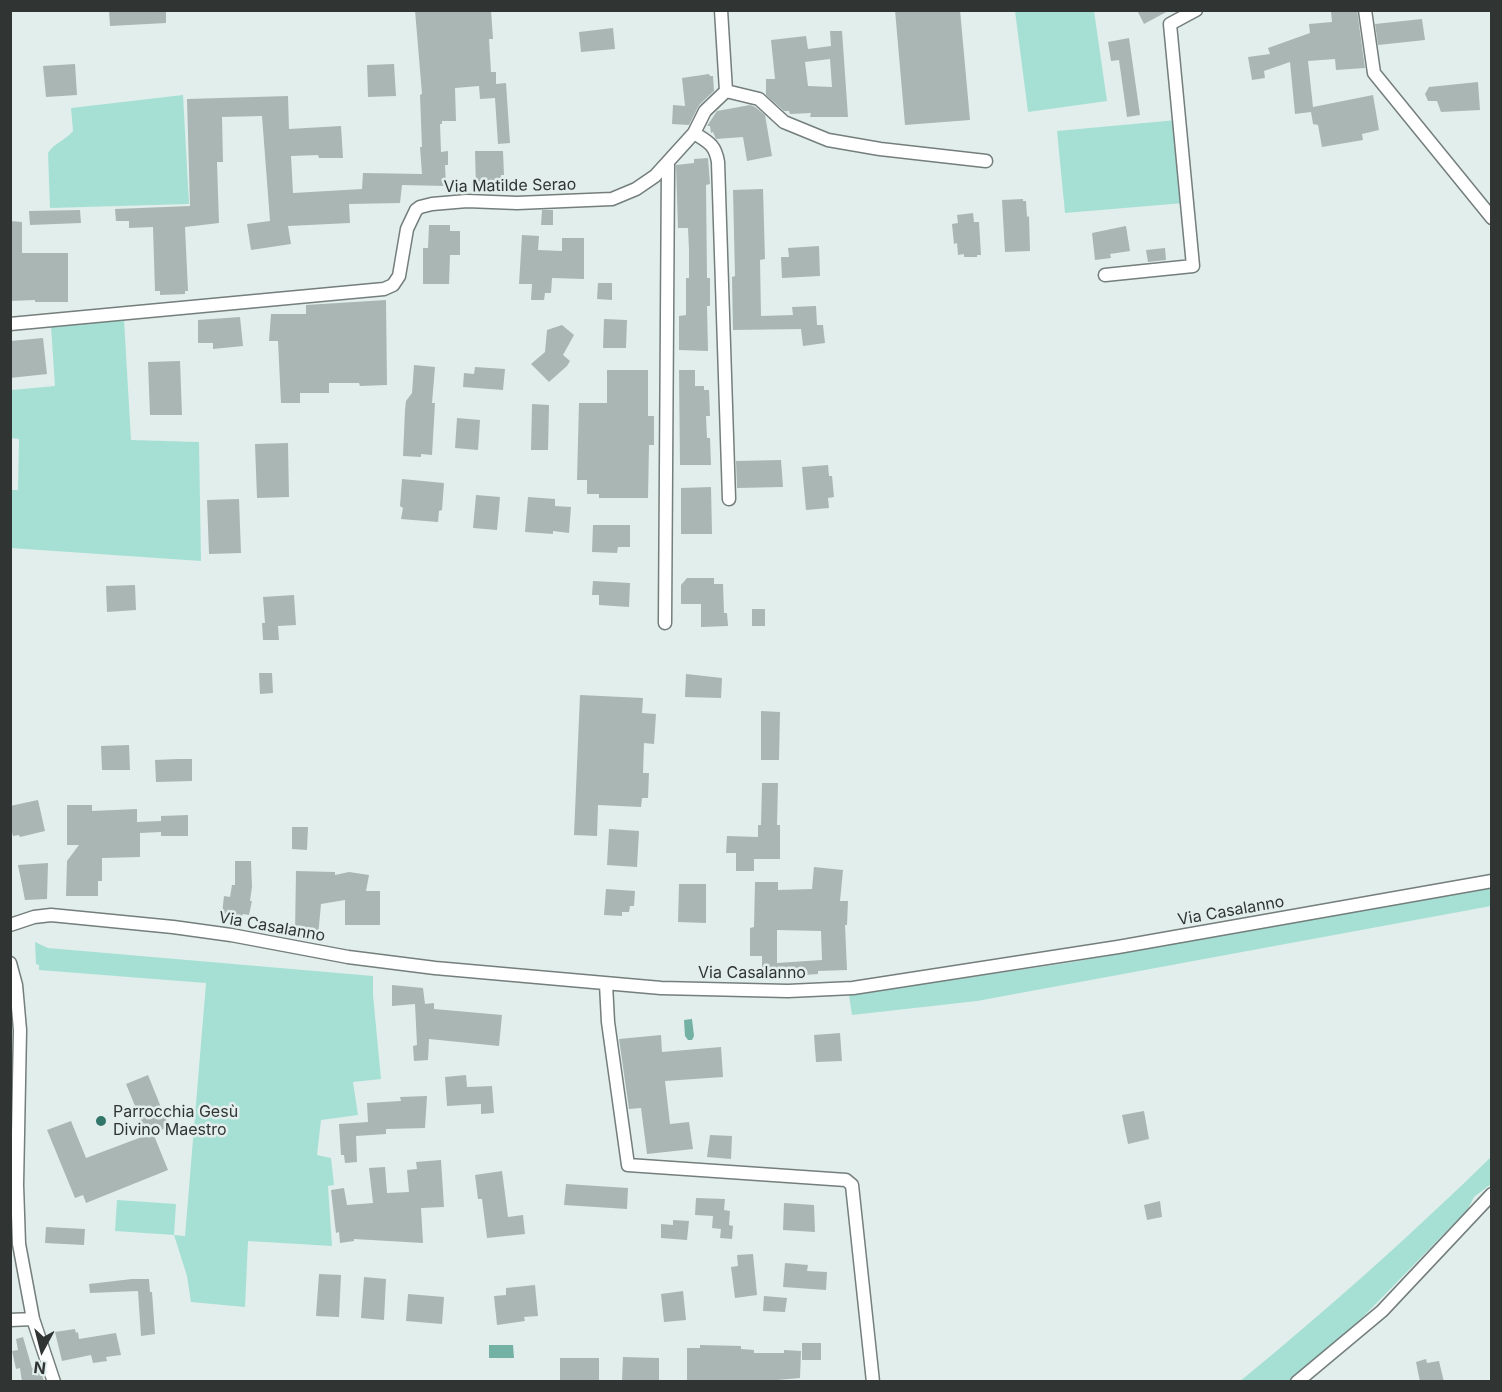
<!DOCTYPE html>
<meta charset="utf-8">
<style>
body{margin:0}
#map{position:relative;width:1502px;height:1392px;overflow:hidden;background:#e2eeeb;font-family:Inter,sans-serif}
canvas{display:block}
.frame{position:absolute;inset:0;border:12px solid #303534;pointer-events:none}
.north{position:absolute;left:12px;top:1320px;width:60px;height:60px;-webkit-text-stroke:4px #e2eeeb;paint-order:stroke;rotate:187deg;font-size:16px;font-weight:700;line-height:24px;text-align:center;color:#303534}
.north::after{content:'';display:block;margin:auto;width:21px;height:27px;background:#303534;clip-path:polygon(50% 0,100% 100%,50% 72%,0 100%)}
</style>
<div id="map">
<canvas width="1502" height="1392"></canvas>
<div class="frame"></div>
<div class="north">N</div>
</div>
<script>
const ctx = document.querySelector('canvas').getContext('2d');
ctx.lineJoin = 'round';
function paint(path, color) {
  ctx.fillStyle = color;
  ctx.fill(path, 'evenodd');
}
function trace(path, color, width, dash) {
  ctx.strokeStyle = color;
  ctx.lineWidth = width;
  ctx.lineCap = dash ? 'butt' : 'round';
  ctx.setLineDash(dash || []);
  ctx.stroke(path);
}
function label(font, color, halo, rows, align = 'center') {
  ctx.font = font + ' Inter,sans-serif';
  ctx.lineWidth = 5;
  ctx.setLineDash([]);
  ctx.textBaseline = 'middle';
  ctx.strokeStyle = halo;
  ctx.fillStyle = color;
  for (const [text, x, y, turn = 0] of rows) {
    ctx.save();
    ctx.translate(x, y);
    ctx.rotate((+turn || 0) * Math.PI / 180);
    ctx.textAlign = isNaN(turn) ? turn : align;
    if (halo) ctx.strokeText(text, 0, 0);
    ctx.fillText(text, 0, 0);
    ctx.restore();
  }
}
paint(new Path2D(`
 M1015,11h79l13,90 -79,11z
 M183,95l6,109 -139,4 -2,-55c7,-11 17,-12 25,-22l-2,-23z
 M1177,120l7,83 -119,10 -8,-82z
 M124,319l7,121 68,2 2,119 -190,-13v-58h7l1,-51 -8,-1v-48l44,-4 -4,-60z
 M1491,887v19l-514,95 -125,14 -3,-20 224,-33z
 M35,942l13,6 325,28v19l8,84 -28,3 5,33 -37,5 -4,35 14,3 3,27 -6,1 4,60 -84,-5 -3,66 -54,-5 -4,-26 -13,-41 -59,-4 2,-31 59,4 -2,31 11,1 21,-253 -167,-13v-5l-3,-1z
 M1491,1157v27l-17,13 -6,12 -107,110 -72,62 -50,1c88,-72 171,-146 252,-225z`), '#a6e0d4');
paint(new Path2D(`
 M692,1019l2,17 -2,4h-4l-3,-4 -1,-16z
 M489,1345h24l1,13h-25z`), '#72b1a4');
paint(new Path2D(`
 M109,10h57v13l-56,3z
 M415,10h76l2,29h-4l2,33h5v12l10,-1 4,60 -12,1 -3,-46 -15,1 -1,-13 -24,2 1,33h-14v3h-2l1,28 7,-1v14h-3l1,21 -44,-1 -2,18 -51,1 1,19 -62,3 3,18 -40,6 -4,-26 23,-3 -8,-105 -40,1 1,45h-6l2,61 -34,4 3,64h-3v3l-25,1v-4h-5l-2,-64 -24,1v-7h-13l-1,-12 75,-3 -3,-107 101,-3 1,33 52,-3 2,32h-24l-1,-3 -27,1 2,37 69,-4 1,-16 59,1 -2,-27h2l-2,-52 2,-1z
 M895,10h65l10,110 -65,5z
 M1137,10h33l-26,14z
 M1335,10h22l8,58 -29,2 -1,-11 -27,2 5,46 60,-12 6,35 -17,4 1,6 -41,7 -4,-22 -5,-1 -2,-12 -16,2 -5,-52 -26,9 1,7 -13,2 -4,-23 22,-3 -2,-6 42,-15 -1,-9 23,-2 -1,-10z
 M1422,19l3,21 -47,5 -3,-21z
 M613,28l2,21 -34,3 -2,-20z
 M830,31h12l6,86h-38l1,-4 -21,1 -1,-3h-5l-18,-16v-16h9l-4,-39 35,-4 2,13 23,-3zM830,59l2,28 -24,-1 -3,-24z
 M1129,38l11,77 -13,2 -8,-57 -8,1 -3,-19z
 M75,64l2,31 -31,2 -3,-31z
 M394,64l2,32 -28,1 -1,-32z
 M709,74l1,2h3l1,15 -15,14 -10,20 -17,-1 1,-19 12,1 -3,-28z
 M1478,82l2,28 -39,2 -4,-11h-9l-3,-7 4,-7z
 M750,105l5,2 10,8 7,41 -25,5 -4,-24 -27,2 -3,-7 -2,1 -1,-7h-3l10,-15z
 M475,151h28l1,24h-3v11l-25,1z
 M708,158l2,26 -4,1 1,93h3v28h-3l1,45 -29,-1v-34l7,-1v-37h3v-28l-1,-22h-10l-2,-63 18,-2v-4z
 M763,189l2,70 -5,1 1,56 32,-1 -1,-8 24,-1 1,19h6l2,18 -22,3 -2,-17 -68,1 -1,-53 3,-1 -2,-86z
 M1023,199v2h3l1,16 2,-1 1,35 -25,1 -3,-52z
 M80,210l1,13 -51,2 -1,-14z
 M542,210h11v15h-12z
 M973,213l1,9h5l2,33h-4v2h-13v-3l-6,1 -1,-12 -3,1 -2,-20 6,-1 -1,-8z
 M10,221l12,1v31h46v49h-33v-2l-25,1z
 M429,225h21v6h10v24h-10l-1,29h-26v-36h5z
 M1126,226l4,25 -20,3 1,4 -16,2 -3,-27z
 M522,235l17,1 -1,14 24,1v-13h22v41l-32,-1 -1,15h-6l-1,7h-13l1,-16h-13z
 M819,246l1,30 -38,2 -1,-21h8l-1,-9z
 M1165,248l1,12 -18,2 -2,-12z
 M598,283h14v17l-15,-1z
 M386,300l1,85 -27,1 -1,-3h-30v10h-29v10h-19l-3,-62h-9l2,-27h35v-9z
 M240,317l3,29 -30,3v-6h-15v-23z
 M604,319l23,1 -1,28h-23z
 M562,325l12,10 -11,20 7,6 -3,5 -18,16 -18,-18 14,-12 2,-22z
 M43,338l4,36 -37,4v-37z
 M180,361l2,54h-32l-2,-53z
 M414,365l21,2 -3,36h3l-3,52 -11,-1v3l-18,-1 2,-46 1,-9 6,-8z
 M475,367l30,2 -2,21 -40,-3 1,-14 10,1z
 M607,370h41v46h6v29h-5l-1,53h-49v-4h-12v-14h-10l2,-77h28z
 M679,370h16v16h9v4h5l1,26h-4l1,22h3l1,27h-31z
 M532,404l17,1 -1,45h-17z
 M457,418l23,2 -2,30 -23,-2z
 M288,443l1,54 -32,1 -2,-54z
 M781,460l2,27 -46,1 -1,-27z
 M828,465l1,11h3l2,21 -6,1 1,10 -23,2 -4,-43z
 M402,479l42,4 -2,27 -3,1 -1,11 -37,-3 2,-11 -3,-2z
 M711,487l1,47h-31v-46z
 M476,495l24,2 -3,33 -24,-2z
 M528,497l27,2v7l16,1 -2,26 -16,-2v3l-28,-2z
 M239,499l2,54 -32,1 -2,-54z
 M593,525h37v22h-12l-1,6 -25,-1z
 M687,578h27v6h9l1,29h3l1,13 -27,1v-23h-20v-19z
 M593,581l37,2 -1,24 -30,-2v-10h-7z
 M135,585l1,25 -29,2 -1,-26z
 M294,595l2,30 -18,1 1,14h-16l-1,-17h3l-2,-26z
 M752,609h13v17h-13z
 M259,673h13l1,20 -13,1z
 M686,674l36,4 -1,20 -36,-1z
 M580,695l63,3 -1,15 14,1 -2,30 -10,-1 -1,30h6l-1,25h-6l-1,9 -43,-2 -1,31 -23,-1z
 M761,711l19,1 -1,48h-18z
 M129,745l1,25h-28l-1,-24z
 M178,759h14v22l-36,1 -1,-22z
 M762,783h16l-1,42h3v34h-26v12h-18v-18h-10l1,-17 31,1v-12h3z
 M38,800l7,31 -25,6 -1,-2 -6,1 -3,-12v-18z
 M67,805h25v6l45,-2v13l24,-1v-5l27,-1v21h-27v-4l-21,1v24l-38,1v23h-4v15h-32l1,-35 12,-16h-12z
 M292,827h16l-1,23 -15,-1z
 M609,829l30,2 -2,36 -30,-2z
 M235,861h16l1,26 -2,14h2l-3,14 -6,-1 -1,2 -20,-2 2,-18 6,1 2,-12h3z
 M48,863l-1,36 -22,1 -7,-35z
 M814,867l29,3 -3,31h8l-1,24h-2l2,45 -29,1v3l-28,2v-2h-28v-18h-12v-28l4,-1 1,-45h23v8l34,-1zM777,930l44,1 1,29 -45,3z
 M296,871l39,1v3l14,-3 20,3 -3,16h14v34h-35v-25l-24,4 -3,32 -23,-3z
 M679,884h27v39l-28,-1z
 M606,889l29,2 -1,15h-4l-1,6h-7v4l-18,-1z
 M392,985l31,3 2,16 9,-1v6l68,6 -3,31 -70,-7 -1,21 -14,1 -1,-15 4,-1 -2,-41 -23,2z
 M840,1033l2,28 -26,1 -2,-27z
 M661,1035l1,17 59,-5 2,30 -58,4 5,43 19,-2 4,27 -46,5 -6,-46 -12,1 -10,-70z
 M148,1075l21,52 -16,6 15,37 -82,33 -3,-8 -8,3 -28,-68 24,-9 15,37 61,-23 -21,-51z
 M466,1075l1,12 25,-1 2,27 -13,1v-10l-34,2 -2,-29z
 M427,1096l-2,32 -39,1v5l-30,2 1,26 -12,1 -1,-8h-3l-2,-31 29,-2 -1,-19 34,-2 -1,-4z
 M1144,1111l5,28 -21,5 -6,-29z
 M710,1135l22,1 -1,23 -24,-2z
 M441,1160l3,47 -23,1 2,35 -69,-4v2l-14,2 -1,-11 -3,1 -5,-43 13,-2 3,17 26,-2 -4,-35 16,-1 2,26 22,-1 -2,-22 10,-1 -1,-7z
 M502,1171l6,46 15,-2 2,19 -38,4 -5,-39h-4l-3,-24z
 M566,1184l62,4 -1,21 -63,-4z
 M696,1198l29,1 -1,11 6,1 -1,14 4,1 -1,13 -12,-1 1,-9 -9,-1 1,-12 -18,-1z
 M1160,1201l2,16 -15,3 -3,-15z
 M784,1203l30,2 1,27 -32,-2z
 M673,1220l16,1 -2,19 -26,-2v-14l12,1z
 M46,1227l39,2 -1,16 -39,-2z
 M753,1254l4,41 -22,3 -4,-31 7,-1 -1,-11z
 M785,1263l23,2 -1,6 20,1 -1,18 -43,-3z
 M319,1274l22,1 -2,42 -23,-1z
 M364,1277l22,2 -2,41 -23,-2z
 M132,1279h17l1,13h2l3,42 -14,2 -3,-45 -48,2 -1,-9z
 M535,1285l3,31 -14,1 1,4 -28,4 -3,-29 12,-1v-7z
 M683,1291l3,29 -22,2 -3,-28z
 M408,1294l36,3 -2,27 -36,-3z
 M764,1296l23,2 -2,14 -22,-1z
 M75,1329l1,4 2,-1 1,7 37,-6 5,22 -15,2 1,4 -14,2 -2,-8 -29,6 -7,-29z
 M23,1337l9,31 8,-1 4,15h-22l-2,-14 -4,1 -4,-18 6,-1 -2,-11z
 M802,1343h19v17h-19z
 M700,1345l41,1v3l13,1v3h30v-3l17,1 -1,27 -46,4 -67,-1v-33h13z
 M623,1357l36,1v23h-37z
 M560,1358h39v22h-39z
 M1426,1359l1,4 12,-2 5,21h-24l-4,-20z`), '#aab6b3');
const minor = new Path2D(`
 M1365,10l9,63 118,145
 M726,91l33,8 25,23 44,18 52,9 106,12
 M694,133c14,9 21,11 24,29l11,337
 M1105,275l88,-9 -23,-242 26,-14
 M10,324l374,-35 9,-4 6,-9 8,-47 9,-19 4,-3 12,-3 35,-3 50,2 95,-4 24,-10 19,-13 39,-43 11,-22 21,-20 -5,-81
 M665,623l3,-458
 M10,925l24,-8 17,-2 122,12 58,8 117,22 87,11 226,20 127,3 65,-3 265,-41 374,-66
 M10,963l6,22 4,45 -3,155 2,59 14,75 21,63
 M606,984l2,38 20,143 218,15 6,5 21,197
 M10,1320l23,-1
 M1297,1382l85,-71 110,-117`);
trace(minor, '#747e7c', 15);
trace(minor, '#fff', 12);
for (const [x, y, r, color] of [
 [101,1121,6,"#32766a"]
]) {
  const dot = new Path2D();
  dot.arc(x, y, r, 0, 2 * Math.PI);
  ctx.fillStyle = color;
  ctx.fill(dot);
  trace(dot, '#e2eeeb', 2);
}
label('16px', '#303534', '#e2eeeb', [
 ["Via Matilde Serao",510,186,-1],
 ["Via Casalanno",1231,911,-10],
 ["Via Casalanno",272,927,10],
 ["Via Casalanno",752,973]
]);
label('16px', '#303534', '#e2eeeb', [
 ["Parrocchia Gesù",113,1112],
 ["Divino Maestro",113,1130]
], 'left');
</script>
